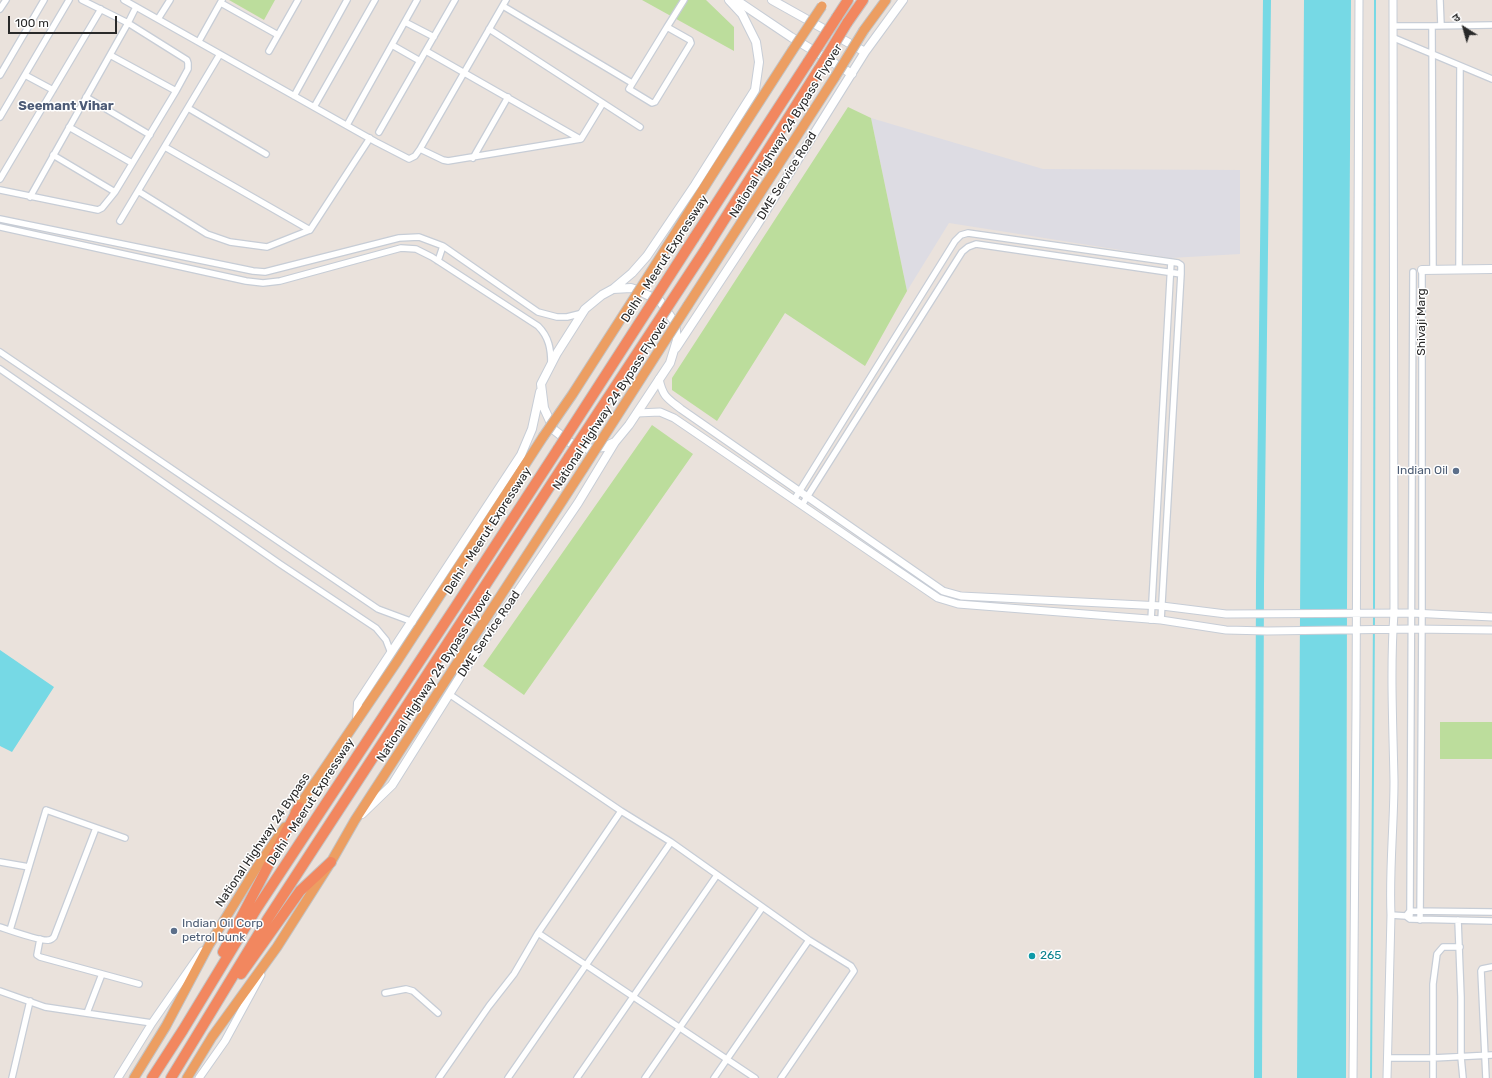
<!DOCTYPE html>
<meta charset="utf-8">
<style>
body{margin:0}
#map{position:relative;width:1492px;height:1078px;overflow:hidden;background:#eae2dc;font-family:Rubik,"Noto Sans Devanagari",sans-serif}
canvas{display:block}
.north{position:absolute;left:1444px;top:8px;width:40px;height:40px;-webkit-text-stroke:3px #fff;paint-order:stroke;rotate:323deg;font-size:11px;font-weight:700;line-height:16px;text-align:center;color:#292929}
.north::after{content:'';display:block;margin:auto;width:14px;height:18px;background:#292929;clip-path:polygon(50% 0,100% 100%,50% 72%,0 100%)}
.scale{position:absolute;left:8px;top:16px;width:109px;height:18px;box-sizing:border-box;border:2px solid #292929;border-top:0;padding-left:5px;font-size:12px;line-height:14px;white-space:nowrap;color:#292929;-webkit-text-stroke:3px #fff;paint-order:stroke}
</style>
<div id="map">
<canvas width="1492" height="1078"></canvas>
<div class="north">उ</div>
<div class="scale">100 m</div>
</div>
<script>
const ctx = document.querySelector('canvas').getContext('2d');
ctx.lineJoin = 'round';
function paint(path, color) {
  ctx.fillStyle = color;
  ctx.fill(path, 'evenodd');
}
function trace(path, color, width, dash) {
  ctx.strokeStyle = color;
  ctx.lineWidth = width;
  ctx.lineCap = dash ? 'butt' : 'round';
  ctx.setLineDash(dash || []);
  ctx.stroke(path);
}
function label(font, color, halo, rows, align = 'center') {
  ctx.font = font + ' Rubik,sans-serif';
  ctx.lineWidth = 3;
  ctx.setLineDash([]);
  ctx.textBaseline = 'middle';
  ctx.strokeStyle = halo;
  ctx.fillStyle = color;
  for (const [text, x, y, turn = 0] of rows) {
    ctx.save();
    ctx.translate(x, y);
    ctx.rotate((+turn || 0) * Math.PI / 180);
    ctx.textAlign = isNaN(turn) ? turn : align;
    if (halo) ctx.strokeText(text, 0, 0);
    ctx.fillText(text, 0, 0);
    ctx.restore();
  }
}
paint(new Path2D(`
 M871,118l172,51 197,1v84l-69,4 -222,-35 -42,68z`), '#dddce3');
paint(new Path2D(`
 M229,0h46l-11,20z
 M642,0h64l28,27v24z
 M848,107l23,11 36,173 -42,75 -80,-53 -68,108 -45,-31v-12z
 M652,425l41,29 -169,241 -41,-29z
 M1440,722h52v37h-52z`), '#bcdd9c');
paint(new Path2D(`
 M1304,0h47l-4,600 -1,478h-49z
 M0,650l54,37 -42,65 -12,-6z`), '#76d9e5');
trace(new Path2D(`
 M1374,611l1,-611
 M1371,1078l3,-463`), '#76d9e5', 2);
trace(new Path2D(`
 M1258,1078l2,-494 7,-584`), '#76d9e5', 8);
const minor = new Path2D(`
 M124,0l252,142 33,17 6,-3 5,-7 86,-149
 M1440,0l1,25
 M221,3l57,32
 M503,6l129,77
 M0,9l6,-9
 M158,19l12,-19
 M405,22l29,15
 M1394,26h38
 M667,27l23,13 1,3 -36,59 -3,1 -23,-14z
 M667,27l17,-27
 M489,29l151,98
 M1394,38l98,41
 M199,41l23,-41
 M392,45l28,16
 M269,51l29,-51
 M426,51l154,88
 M110,55l66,36
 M0,75l44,-75
 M25,75l28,15
 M294,96l53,-96
 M86,97l64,38
 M314,107l61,-107
 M188,108l78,46
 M0,117l69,-117
 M347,125l70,-125
 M69,127l63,36
 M379,132l76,-132
 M165,147l145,83
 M420,149l23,11 5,1 133,-22 22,-36
 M53,155l62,37
 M473,158l35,-61
 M0,179l101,-170
 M0,190l98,20 4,-2 13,-16 61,-101 12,-22v-6l-1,-3 -59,-37 -46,-23
 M138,191l69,43 23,8 37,5 43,-17 60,-92
 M30,197l98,-174 8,-16
 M0,219l253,52 12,1 134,-34 20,-1 24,9 95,66 19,5h10l16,-4
 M120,221l100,-167
 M0,227l246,54 17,2 17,-2 121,-33 15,1 16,8 106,69c11,11 13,23 13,38
 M438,261l5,-15
 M1459,269l1,-203
 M1433,270l-1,-244 60,-1
 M1413,272l-3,639 -4,5 4,3 82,2
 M0,352l378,257 35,13
 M0,369l280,195 96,64 10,12 5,13
 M794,500l161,-259 6,-6 7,-2 210,30 3,2v9l-20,346
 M802,505l160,-253 6,-5 8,-3 205,30
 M1151,620l20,-358
 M449,694l172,117 50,31 138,98 42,26 3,5 -73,107
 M0,862l29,5
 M1391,915l15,1
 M1410,915v-4l82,1
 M1420,920l2,-306v-344
 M1458,920l3,77v60l2,21
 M0,927c9,3 42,15 49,13 2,0 3,-1 5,-3l42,-109
 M10,930l36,-120 79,28
 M538,933l217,145
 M40,939l-3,16 3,2 99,27
 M0,991l45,16 107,16
 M385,993l21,-4 7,2 25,22
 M87,1013l15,-39
 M1388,1058h45l59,-3
 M12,1078l18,-77
 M439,1078l50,-72 25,-32 24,-41 83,-122
 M508,1078l163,-236
 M577,1078l140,-203
 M645,1078l117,-170
 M714,1078l95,-138
 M1433,1078v-94l4,-30 6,-7h17
 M1486,1078l-5,-107 1,-2 10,-2`);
const tertiary = new Path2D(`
 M659,379c4,18 8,19 22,30l262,182 18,5 201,10 64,8 186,-1 80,4
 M637,413l23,-1 14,6 264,180 20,6 203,16 65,10 41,1 145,-2 80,1
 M118,1078l34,-55 50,-72
 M199,1078l26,-37 36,-66
 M1353,1078l3,-368 3,-710
 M1387,1078l4,-163c-2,-45 3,-89 3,-134 -1,-56 -4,-112 0,-168l-1,-613`);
const secondary = new Path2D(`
 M736,0l55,37 61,37
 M772,0l93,52
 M1422,270l70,-1
 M631,288l6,2 23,11 15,22 2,17 -7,23 -41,62 -14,17 -11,5 -16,2 -17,-6 -17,-13 -10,-22 -3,-24 16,-31 28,-44 17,-14 11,-6z
 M613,289l19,-16 15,-17 48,-71 60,-95 4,-28 -3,-20 -14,-28 -13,-14
 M676,348l81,-123 108,-173 38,-52
 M357,721l1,-18 163,-248 11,-26 8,-37
 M362,814l30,-29 71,-113 115,-169 37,-61`);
const trunk = new Path2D(`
 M864,30l22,-30
 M649,275l63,-100 80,-124
 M688,305l147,-228
 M295,812l101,-149 147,-226
 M134,1078l32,-52 43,-81 48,-78 28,-40
 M187,1078l25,-41 65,-90 54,-85 24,-42 228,-351`);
const motorway = new Path2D(`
 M837,17l11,-17
 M847,23l16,-23
 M694,238l114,-176
 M707,247l112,-178
 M223,952l76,-145
 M241,974l59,-83 31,-29
 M152,1078l31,-48 74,-122 199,-302 102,-157
 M171,1078l96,-158 302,-463`);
trace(minor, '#c7cdd6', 8);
trace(tertiary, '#c7cdd6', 9);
trace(secondary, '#c7cdd6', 10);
trace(trunk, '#c3c3c3', 11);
trace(motorway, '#c3c3c3', 12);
trace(minor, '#fff', 5.5);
trace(tertiary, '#fff', 7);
trace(secondary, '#fff', 8);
trace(trunk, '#ec9e62', 9);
trace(motorway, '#f2875f', 10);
const trunkBridge = new Path2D(`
 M792,51l30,-45
 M835,77l29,-47
 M543,437l29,-42 77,-120
 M583,469l105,-164`);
const motorwayBridge = new Path2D(`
 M808,62l29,-45
 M819,69l28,-46
 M558,449l136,-211
 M569,457l138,-210`);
trace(trunkBridge, '#c3c3c3', 11, []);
trace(motorwayBridge, '#c3c3c3', 12, []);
trace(trunkBridge, '#ec9e62', 9);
trace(motorwayBridge, '#f2875f', 10);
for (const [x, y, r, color] of [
 [1456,471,4,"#5c6f8a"],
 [174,931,4,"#5c6f8a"],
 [1032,956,4,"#0f9aa8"]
]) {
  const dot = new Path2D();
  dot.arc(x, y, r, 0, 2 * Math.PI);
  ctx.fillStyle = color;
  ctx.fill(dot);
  trace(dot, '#fff', 1.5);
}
label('12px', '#292929', '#fff', [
 ["National Highway 24 Bypass Flyover",786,131,-58],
 ["DME Service Road",787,176,-58],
 ["Delhi - Meerut Expressway",665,259,-57],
 ["Shivaji Marg",1422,322,-90],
 ["National Highway 24 Bypass Flyover",611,404,-57],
 ["Delhi - Meerut Expressway",488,531,-57],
 ["DME Service Road",489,634,-56],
 ["National Highway 24 Bypass Flyover",435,676,-57],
 ["Delhi - Meerut Expressway",311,802,-57],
 ["National Highway 24 Bypass",263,840,-56]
]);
label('12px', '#4e5e75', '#fff', [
 ["Indian Oil",1448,471],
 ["Indian Oil Corp",182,924,"left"],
 ["petrol bunk",182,938,"left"]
], 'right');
label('12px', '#0d838f', '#fff', [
 ["265",1040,956]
], 'left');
label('bold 13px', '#4d5b76', '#fff', [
 ["Seemant Vihar",66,106]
]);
</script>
